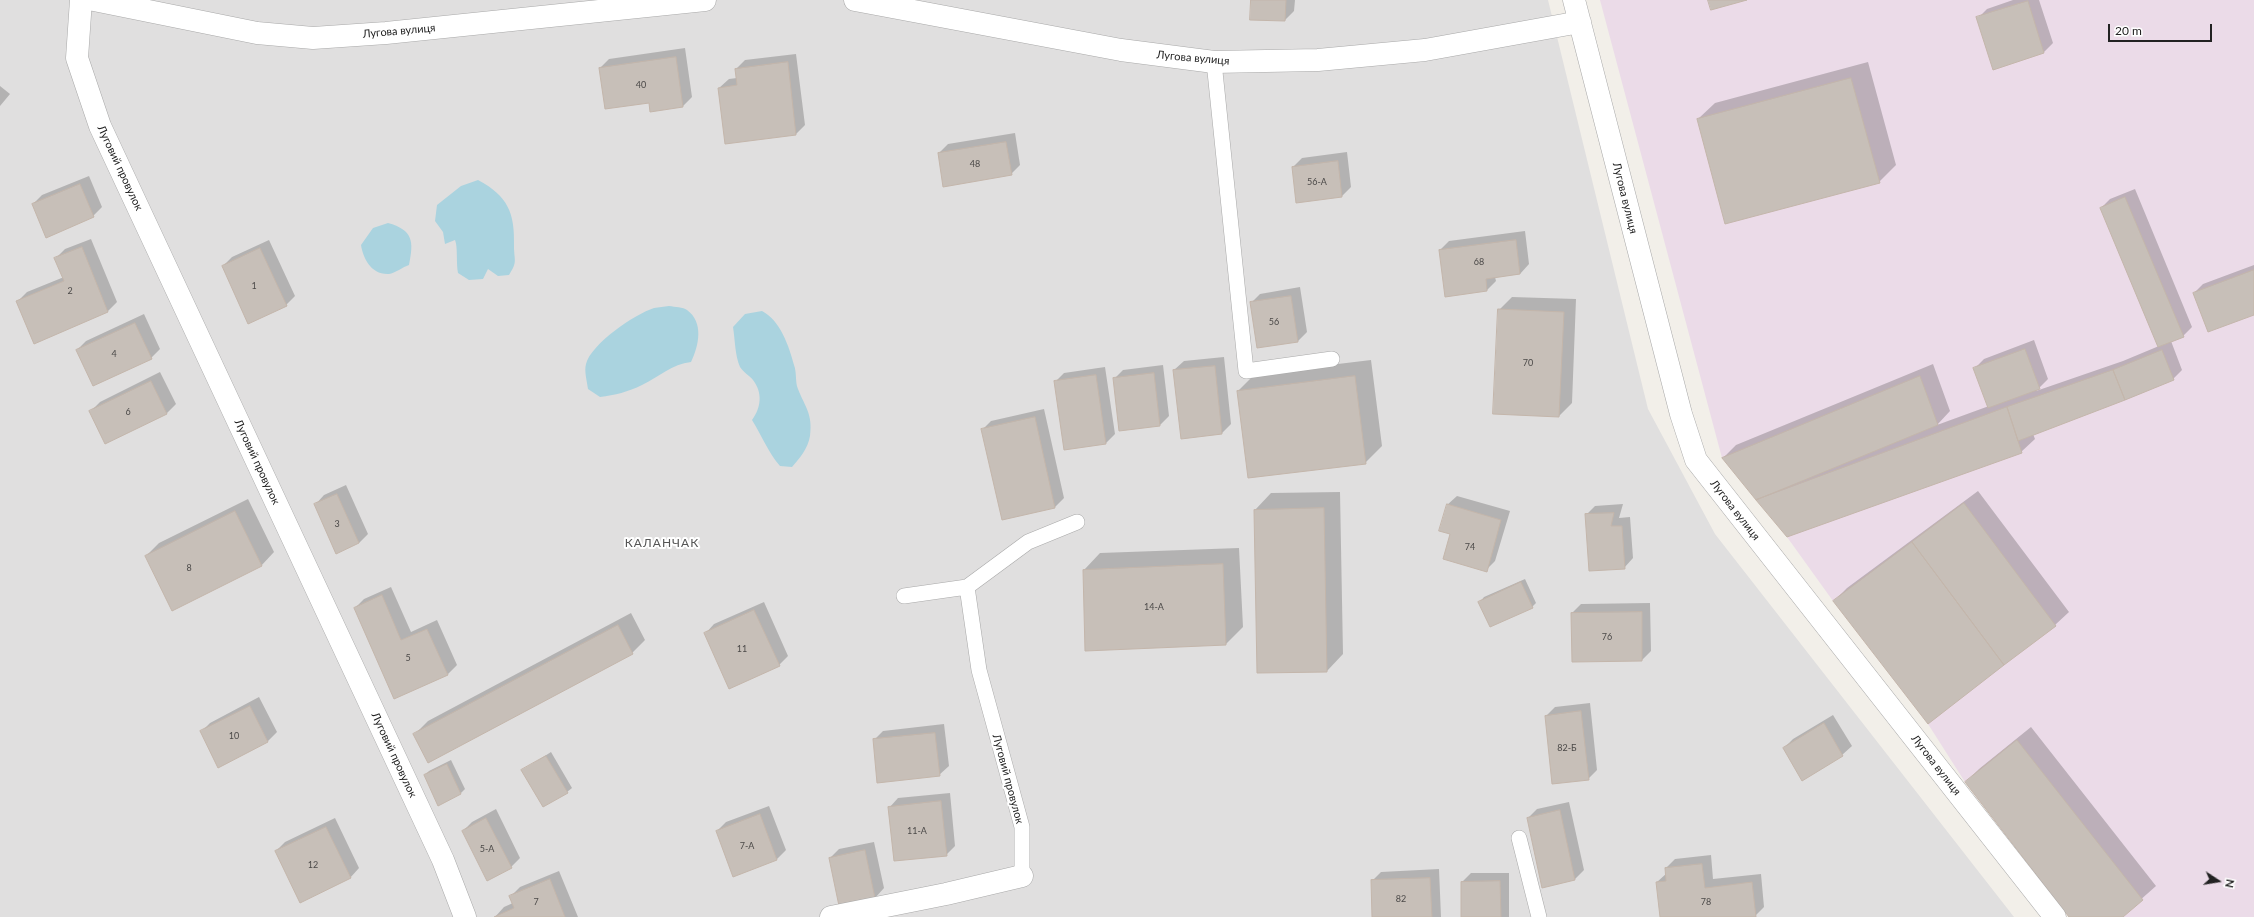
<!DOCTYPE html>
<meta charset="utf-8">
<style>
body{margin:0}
#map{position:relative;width:2254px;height:917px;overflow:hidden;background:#f2efe9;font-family:Lato,sans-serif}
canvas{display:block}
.north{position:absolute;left:2198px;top:861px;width:40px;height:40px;-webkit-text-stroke:3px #fff;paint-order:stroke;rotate:102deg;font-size:11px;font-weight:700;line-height:16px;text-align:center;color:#222}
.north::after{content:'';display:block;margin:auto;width:14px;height:18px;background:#222;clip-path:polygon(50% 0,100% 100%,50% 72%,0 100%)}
.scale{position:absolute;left:2108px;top:24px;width:104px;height:18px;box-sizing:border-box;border:2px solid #222;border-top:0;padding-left:5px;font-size:12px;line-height:14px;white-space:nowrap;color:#222;-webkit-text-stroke:3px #fff;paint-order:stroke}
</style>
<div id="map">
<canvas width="2254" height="917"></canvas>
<div class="north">N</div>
<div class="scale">20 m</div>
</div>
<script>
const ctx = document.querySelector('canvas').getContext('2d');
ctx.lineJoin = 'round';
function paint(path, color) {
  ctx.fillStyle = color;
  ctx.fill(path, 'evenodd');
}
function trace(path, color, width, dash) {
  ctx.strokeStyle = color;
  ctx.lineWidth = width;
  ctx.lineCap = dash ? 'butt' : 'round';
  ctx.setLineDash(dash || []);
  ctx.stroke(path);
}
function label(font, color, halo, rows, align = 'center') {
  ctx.font = font + ' Lato,sans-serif';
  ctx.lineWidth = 4;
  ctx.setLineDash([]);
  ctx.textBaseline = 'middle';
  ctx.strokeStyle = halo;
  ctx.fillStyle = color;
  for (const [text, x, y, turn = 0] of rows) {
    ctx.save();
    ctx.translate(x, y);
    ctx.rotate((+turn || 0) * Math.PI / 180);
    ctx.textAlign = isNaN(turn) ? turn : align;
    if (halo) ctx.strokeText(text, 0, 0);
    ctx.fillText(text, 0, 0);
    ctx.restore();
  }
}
paint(new Path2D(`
 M0,0h1548l100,409 67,125 299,383h-2014z`), '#e0dfdf');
paint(new Path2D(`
 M1600,0h654v917h-185l-104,-135 -37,-58 -95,-123 -46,-64 -65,-79z`), '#ebdbe8');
paint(new Path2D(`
 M478,180c30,16 37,33 36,66 0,15 4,15 -5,29l-11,1 -10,-7 -5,10 -14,1 -11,-7c-2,-10 0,-26 -3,-33l-10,4 -2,-12 -8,-11 2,-16 24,-19z
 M388,223c25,7 26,18 21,42 -6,2 -14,8 -20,9 -18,1 -26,-16 -28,-29l12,-17z
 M669,306c6,1 14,1 18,4 17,12 12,36 4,52 -19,2 -32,15 -49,23 -14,7 -27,10 -42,12l-12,-8c-1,-8 -4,-18 -2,-25 5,-20 49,-50 68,-56 5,-1 10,-1 15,-2z
 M762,311c18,9 27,35 32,54 3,8 1,17 4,24 7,18 15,25 12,47 -2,12 -10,22 -18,31l-12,-1c-12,-14 -18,-30 -28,-46 9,-12 11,-27 1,-40 -3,-4 -10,-8 -13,-13 -5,-11 -5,-28 -7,-40l12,-13z`), '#aad3df');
paint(new Path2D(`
 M1252,0h43l-1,11 -9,9z
 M2013,0h26l14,43 -9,9 -50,16 -16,-50 9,-9z
 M685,48l7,49 -9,9 -33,-4 -50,-34 9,-9z
 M796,54l9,71 -9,9 -70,9 -7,-55 10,-9 8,-1 -1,-9 9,-9z
 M1868,62l28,103 -17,17 -181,-63 17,-16z
 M0,86l10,8 -10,12z
 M1015,133l5,32 -9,9 -72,-21 9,-9z
 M1347,152l4,35 -9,9 -49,-29 9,-9z
 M89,176l13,31 -9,9 -60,-12 9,-9z
 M2135,189l57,138 -9,9 -12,5 11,29 -9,9 -140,55 2,5 -14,13 -234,83 -64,-77 13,-13 197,-81 17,47 -13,14 52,-19 -14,-38 9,-9 50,-19 14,39 -12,12 87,-30 36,-15 -58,-138 9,-9z
 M1525,231l4,33 -9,10 -25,3 1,4 -9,9 -47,-40 9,-9z
 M91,239l26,63 -9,9 -74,31 -16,-41 9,-9 37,-15 -8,-19 9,-9z
 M269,240l26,56 -9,9 -63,-39 9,-9z
 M2254,265v48l-60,-20 9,-9z
 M1300,287l7,45 -9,9 -47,-38 9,-9z
 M1512,297l64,2 -4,104 -13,13 -60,-106z
 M144,314l16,35 -9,9 -74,-8 9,-9z
 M1224,357l7,67 -9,9 -40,5 -8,-68 10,-9z
 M1371,360l11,86 -17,17 -127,-72 17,-17z
 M1163,365l6,51 -9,9 -46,-46 9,-9z
 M1105,367l10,67 -9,9 -41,6 -10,-67 9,-9z
 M160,372l16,32 -9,9 -61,30 -15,-32 9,-9z
 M1044,409l20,89 -9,9 -52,12 -21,-89 9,-9z
 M346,485l22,49 -9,9 -44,-38 9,-10z
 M1978,491l91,121 -14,13 -221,-24 13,-13z
 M1340,492l3,162 -16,17 -72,-161 16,-17z
 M1457,496l53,15 -15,50 -9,9 -35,-36 -4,-29z
 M248,499l26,53 -13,14 -115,-10 13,-13z
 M1623,504l-4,14 11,-1 3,41 -9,10 -38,-53 9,-9z
 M1239,548l4,79 -17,17 -140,6 -2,-80 16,-17z
 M1525,579l11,24 -4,4 -52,-5 4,-5z
 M391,587l20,45 26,-12 20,45 -9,9 -93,-66 9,-9z
 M764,602l24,54 -9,9 -74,-31 9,-10z
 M1650,603l1,48 -9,9 -69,1 -1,-48 9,-9z
 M631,613l14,27 -13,13 -217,81 13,-13z
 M259,697l18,35 -9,9 -49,25 -18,-34 9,-9z
 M1590,703l7,67 -9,9 -42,-63 9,-9z
 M1833,715l19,31 -10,9 -40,24 -18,-31 9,-9z
 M944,724l5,42 -10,9 -65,-35 9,-9z
 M2031,727l125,159 -35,31h-51l-104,-135 13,-13z
 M551,752l21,36 -5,4 -44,-22z
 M451,760l14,29 -4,4 -22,11 -14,-29 4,-4z
 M950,793l5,53 -9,9 -57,-47 9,-10z
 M1569,802l15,68 -9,9 -47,-61 9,-9z
 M769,806l17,44 -9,9 -43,17 -17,-45 9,-9z
 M496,809l24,49 -9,9 -48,-36 9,-9z
 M335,818l24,50 -9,10 -74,-27 9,-9z
 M874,842l10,46 -9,10 -45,-40 9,-9z
 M1711,855l2,24 48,-5 3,33 -9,9 -6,1h-88l-4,-35 10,-9 -1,-5 9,-9z
 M1439,869l2,48h-68l-1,-36 9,-9z
 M559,871l19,46h-83l9,-10 9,-4 -2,-7 9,-9z
 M1471,873h38v44h-47v-35z`), '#0003');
const building = new Path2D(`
 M1251,0h35l-1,21 -35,-1z
 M1708,0h39l-36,10z
 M2028,1l16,52 -51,17 -17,-53z
 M676,57l7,50 -33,5 -1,-9 -44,6 -6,-41z
 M788,62l8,73 -71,9 -7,-56 19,-3 -2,-16z
 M1851,78l29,105 -155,41 -28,-105z
 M1006,142l6,33 -69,12 -5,-34z
 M1338,161l4,36 -46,6 -4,-36z
 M80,184l14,33 -48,21 -14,-34z
 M2125,197l59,140 -26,10 -58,-139z
 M1516,240l4,34 -34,5 1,12 -42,6 -6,-47z
 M82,247l26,65 -74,32 -18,-43 48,-20 -10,-23z
 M260,248l27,58 -39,18 -26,-58z
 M2254,270v45l-46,17 -15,-39z
 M1291,296l7,46 -41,6 -7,-46z
 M1498,309l66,3 -5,105 -66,-3z
 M135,323l17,36 -59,27 -17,-36z
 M2025,349l15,40 -52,19 -15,-40z
 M2162,350l12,30 -49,20 -12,-30z
 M1215,366l7,68 -41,5 -8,-69z
 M2113,370l12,30 -107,41 -11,-34z
 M1154,373l6,53 -41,5 -6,-53z
 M1096,375l10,69 -42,6 -10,-69z
 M1355,376l11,88 -118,14 -11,-87z
 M1920,376l18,49 -182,75 -34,-42z
 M151,381l16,33 -62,30 -16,-33z
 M2007,407l15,46 -235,84 -31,-37z
 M1035,417l20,91 -53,12 -21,-91z
 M337,494l22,49 -23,11 -22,-50z
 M1964,503l92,123 -52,39 -92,-123z
 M1447,504l54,16 -14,52 -44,-13 7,-25 -11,-3z
 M1324,508l3,164 -70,1 -3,-163z
 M235,511l27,55 -90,45 -27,-55z
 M1614,513l-3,13h11l3,43 -36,2 -4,-57z
 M1912,542l92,123 -76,59 -95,-123z
 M1223,564l3,81 -141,6 -2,-81z
 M1521,582l12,26 -43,19 -12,-25z
 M382,595l19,45 26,-11 21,46 -54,24 -40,-91z
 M754,610l26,56 -51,23 -25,-56z
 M1642,612v49l-70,1 -1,-49z
 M618,625l15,29 -205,109 -15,-29z
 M250,706l18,36 -50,26 -18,-37z
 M1581,711l8,69 -37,4 -7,-68z
 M1824,723l19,33 -41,25 -19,-33z
 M935,733l5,43 -63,7 -4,-44z
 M2017,740l126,160 -20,17h-54l-104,-135z
 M546,756l22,37 -25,14 -22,-37z
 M447,764l14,30 -23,12 -14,-31z
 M941,801l6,55 -53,5 -6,-54z
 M1560,810l15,70 -33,8 -15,-70z
 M760,814l17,46 -44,17 -17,-46z
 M486,818l26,50 -25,13 -25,-50z
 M326,827l25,51 -51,25 -25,-52z
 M865,850l10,48 -36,8 -10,-48z
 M1702,864l3,24 47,-6 4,35h-96l-4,-35 10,-1 -1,-13z
 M1430,878l2,39h-60l-1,-37z
 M550,879l15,38h-71l20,-9 -5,-12z
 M1500,881l1,36h-40v-35z`);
paint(building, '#c7bfb8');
trace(building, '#c4b6ab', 1);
const service = new Path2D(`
 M1214,62l32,309 86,-12
 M967,587l12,83 43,157v49
 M904,596l63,-9 61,-45 49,-20
 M1519,838l20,79`);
const minor = new Path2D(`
 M81,0l-4,58 23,68 343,734 22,57
 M94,0l163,33 56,5 73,-5 319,-33
 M855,0l266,50 93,12 104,-2 107,-10 155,-28
 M1574,0l107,414 15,46 359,457
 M831,917l115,-23 76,-18`);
trace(service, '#a9a9a9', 16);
trace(minor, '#a9a9a9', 23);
trace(service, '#fff', 15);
trace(minor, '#fff', 22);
label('9px', '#4b4948', null, [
 ["40",641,85],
 ["48",975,164],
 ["56-А",1317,182],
 ["68",1479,262],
 ["1",254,286],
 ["2",70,291],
 ["56",1274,322],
 ["4",114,354],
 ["70",1528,363],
 ["6",128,412],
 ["3",337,524],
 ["74",1470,547],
 ["8",189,568],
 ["14-А",1154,607],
 ["76",1607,637],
 ["11",742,649],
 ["5",408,658],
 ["10",234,736],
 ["82-Б",1567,748],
 ["11-А",917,831],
 ["7-А",747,846],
 ["5-А",487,849],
 ["12",313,865],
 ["82",1401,899],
 ["7",536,902],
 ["78",1706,902]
]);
label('11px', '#222', '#fff', [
 ["Лугова вулиця",399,31,-5],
 ["Лугова вулиця",1193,58,5],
 ["Луговий провулок",120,168,65],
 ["Лугова вулиця",1625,198,76],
 ["Луговий провулок",257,462,65],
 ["Лугова вулиця",1735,510,52],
 ["Луговий провулок",394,755,65],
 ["Лугова вулиця",1936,765,52],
 ["Луговий провулок",1008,779,75]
]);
ctx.letterSpacing = '1px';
label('12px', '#555', '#fff', [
 ["КАЛАНЧАК",662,543]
]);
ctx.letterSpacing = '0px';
</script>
